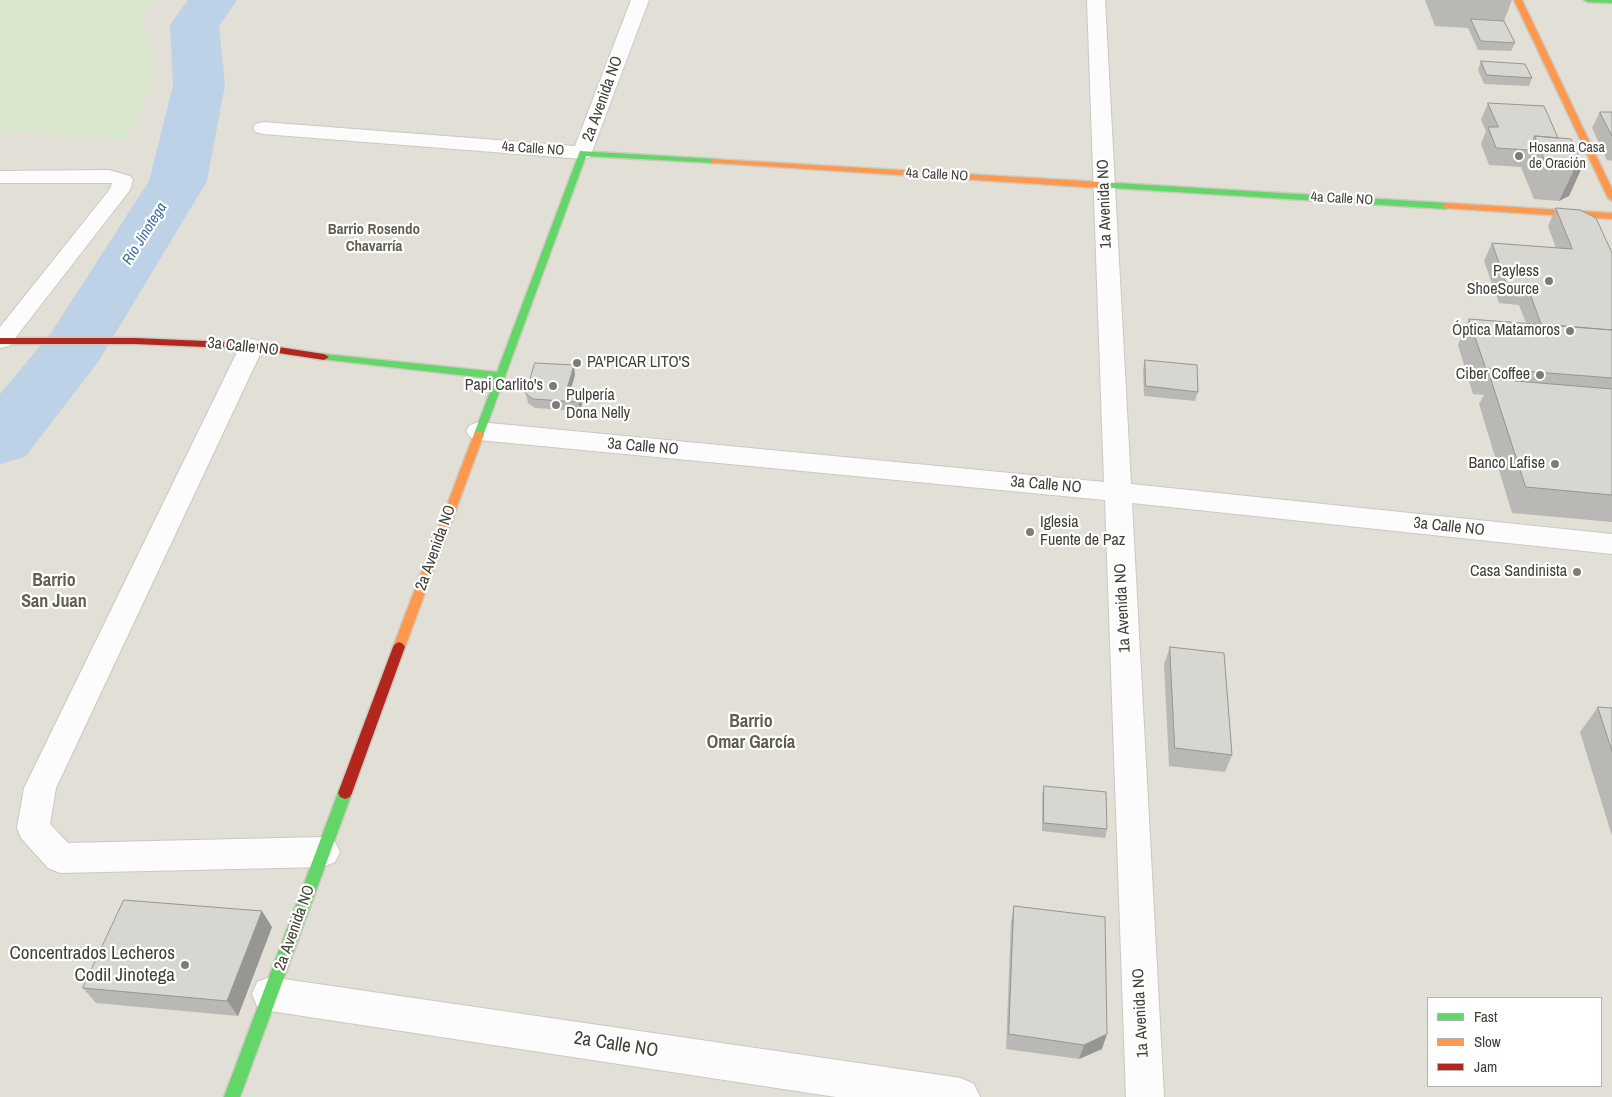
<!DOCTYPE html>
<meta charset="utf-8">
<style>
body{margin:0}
#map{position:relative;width:1612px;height:1097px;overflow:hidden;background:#edede8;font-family:"Archivo Narrow",sans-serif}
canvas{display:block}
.legend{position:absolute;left:1427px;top:997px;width:175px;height:90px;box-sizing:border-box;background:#fff;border:1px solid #b3b2af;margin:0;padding:6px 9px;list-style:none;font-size:15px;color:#423f36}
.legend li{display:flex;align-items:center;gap:10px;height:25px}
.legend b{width:25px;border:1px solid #b3b2af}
</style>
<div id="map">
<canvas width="1612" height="1097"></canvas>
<ul class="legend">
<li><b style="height:6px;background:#63d668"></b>Fast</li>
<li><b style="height:6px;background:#ff974d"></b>Slow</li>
<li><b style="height:6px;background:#b3261e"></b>Jam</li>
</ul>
</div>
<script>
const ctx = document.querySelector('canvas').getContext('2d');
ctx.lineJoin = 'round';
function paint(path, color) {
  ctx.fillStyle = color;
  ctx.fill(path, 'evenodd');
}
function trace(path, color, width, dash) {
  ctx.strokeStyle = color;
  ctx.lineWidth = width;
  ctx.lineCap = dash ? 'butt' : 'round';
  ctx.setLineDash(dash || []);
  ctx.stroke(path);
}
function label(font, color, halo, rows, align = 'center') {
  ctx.font = font + ' "Archivo Narrow",sans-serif';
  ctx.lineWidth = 4.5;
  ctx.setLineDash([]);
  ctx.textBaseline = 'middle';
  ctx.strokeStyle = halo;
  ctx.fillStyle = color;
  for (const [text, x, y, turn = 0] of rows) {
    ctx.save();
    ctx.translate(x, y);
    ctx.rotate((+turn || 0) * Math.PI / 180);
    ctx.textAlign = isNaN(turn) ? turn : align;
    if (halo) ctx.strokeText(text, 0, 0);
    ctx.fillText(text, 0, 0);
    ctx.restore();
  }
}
paint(new Path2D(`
 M0,0h1612v1097h-1612zM1428,998h173v88h-173z`), '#e1dfd6');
paint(new Path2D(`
 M0,0h158l-17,14 16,57 -31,69 -126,-10z`), '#d8e6cb');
paint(new Path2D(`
 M188,0h49l-18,26 6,59 -18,96 -109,181 -73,95 -25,7v-70l51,-61 98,-152 24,-96 -3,-60z`), '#bdd2e7');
const street = new Path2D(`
 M631,0h18l-59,157 -7,2 -320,-25 -7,-2 -3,-4 3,-4 7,-2 312,24z
 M1087,0h18l26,484 481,50v20l-480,-51 32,594h-38l-21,-597 -626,-60 -9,-3 -4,-6 4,-6 9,-3 625,60z
 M109,170l21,6 3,4 -3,10 -121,156 -9,2v-21l110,-138 2,-6h-112v-12z
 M252,339l8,2 4,5 -208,442 -6,36 18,19 255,-6 12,5 5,10 -5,10 -12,5 -263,6 -12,-5 -27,-30 -4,-10 7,-40 216,-442 4,-5z
 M270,977l691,101 13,6 6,13h-144l-566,-86 -13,-5 -5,-12 5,-12z`);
const fast = new Path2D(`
 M1584,0h28v3l-24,-1z
 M580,151l135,8 4,2 -4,2 -129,-7 -103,280 -4,1 -5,-3 21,-55 -174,-20 -2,-2 5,-3 173,18z
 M1100,182l346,21 4,3 -4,3 -349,-22 -1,-2z
 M345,787l5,2 2,4 -112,304h-16l114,-304 2,-4z`);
const slow = new Path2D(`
 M1514,0h8l90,189v12l-4,-3z
 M712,159l388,23 4,3 -4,3 -385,-25h-3z
 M1446,203l166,10v6l-169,-11 -1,-2z
 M479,431l5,3 -79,213 -2,3h-8l-2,-3 81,-213z`);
const jam = new Path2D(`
 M0,338h135l117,5 72,11 5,3 -5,3 -72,-11 -117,-5h-135z
 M399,642l4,2 2,3 -53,146 -2,4 -5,2 -5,-2 -2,-4 55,-146 2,-3z`);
trace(street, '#c9c9c4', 2);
trace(fast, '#cccac0', 3);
trace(slow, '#cccac0', 3);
trace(jam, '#cccac0', 3);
paint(street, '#fcfcfc');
paint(fast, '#63d668');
paint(slow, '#ff974d');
paint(jam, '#b3261e');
paint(new Path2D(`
 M1425,0h87l-8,21 11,22 -4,8 -33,-1 -10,-22 -33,-2z
 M1481,61l51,17 -3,8 -45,-2 -6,-14z
 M1488,103l70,35 25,27 -14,31 -10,5 -25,-2 -13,-32 -32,-2 -8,-21 5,-13 -5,-11z
 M1600,112h12v49l-5,-1 -15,-32z
 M1556,208l56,45v269l-100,-9 -33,-109 5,-9 -11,-1 -15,-49 11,-26 57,4 -7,-18 -20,-2 -15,-42 8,-18 64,5 -8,-22z
 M1145,360l53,32 -3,9 -51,-5 -1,-26z
 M575,375l-4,15h11l1,10 -3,11 -45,-3 -7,-5 -2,-9z
 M1170,647l62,108 -7,17 -56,-6 -5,-102z
 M1598,707l14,1v128l-32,-104z
 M1044,786l63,43 -2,9 -63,-7v-36z
 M1014,906l88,143 -23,10 -73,-10 5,-127z
 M272,927l-34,89 -142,-13 -13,-15z`), '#b9b8b4');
paint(new Path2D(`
 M1583,165l-14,31 -10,5 15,-31z
 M574,365l1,10 -7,23 -1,-9z
 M582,390l1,10 -3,11 -2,-9z
 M262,911l10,16 -34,89 -11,-15z
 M1107,1034l-5,15 -23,10 5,-14z`), '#969692');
const building = new Path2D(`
 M1471,19l33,2 11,22 -34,-2z
 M1481,61l44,3 7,14 -45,-3z
 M1488,103l56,3 14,32 -23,-2 -6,14 -33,-2 -8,-21h10z
 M1600,112h12v24z
 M1535,136l36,3 12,26 -9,5 -26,-2z
 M1556,208l24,2 16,8 16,35v77l-71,-6 -13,-36 -21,-2 -15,-43 80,6z
 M1469,319l143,11v48l-126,-10z
 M1145,360l52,5 1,27 -52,-6z
 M535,363l39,2 -7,24 15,1 -4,12 -45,-3 -7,-5z
 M1491,379l121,10v106l-86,-8z
 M1170,647l54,6 8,102 -57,-7z
 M1598,707l14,1v43z
 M1044,786l62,6 1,37 -63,-6z
 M124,900l138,11 -35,90 -144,-13z
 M1014,906l91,11 2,117 -23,11 -75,-11z`);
paint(building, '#d7d6d1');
trace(building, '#969692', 1);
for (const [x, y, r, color] of [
 [1519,156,5,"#7e7c74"],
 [1549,281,5,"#7e7c74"],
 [1570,331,5,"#7e7c74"],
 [577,363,5,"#7e7c74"],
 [1540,375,5,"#7e7c74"],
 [553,386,5,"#7e7c74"],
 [556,405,5,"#7e7c74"],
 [1555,464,5,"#7e7c74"],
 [1030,532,5,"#7e7c74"],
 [1577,572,5,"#7e7c74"],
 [185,965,5,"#7e7c74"]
]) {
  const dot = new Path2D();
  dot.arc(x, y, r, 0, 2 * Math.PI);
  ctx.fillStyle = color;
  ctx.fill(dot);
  trace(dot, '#fff', 2);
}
label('14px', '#423f36', '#fff', [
 ["Hosanna Casa",1529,148],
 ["de Oración",1529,164]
], 'left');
label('14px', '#423f36', '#fff', [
 ["4a Calle NO",533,149,4],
 ["4a Calle NO",937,175,3],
 ["4a Calle NO",1342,199,3]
]);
label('bold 15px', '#635d4e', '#fff', [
 ["Barrio Rosendo",374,230],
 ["Chavarría",374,247]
]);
label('italic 15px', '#3d6ba0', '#fff', [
 ["Río Jinotega",145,234,-58]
]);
label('16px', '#423f36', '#fff', [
 ["2a Avenida NO",603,99,-70],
 ["1a Avenida NO",1105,204,-92],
 ["3a Calle NO",243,347,6],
 ["3a Calle NO",643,447,5],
 ["3a Calle NO",1046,485,5],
 ["3a Calle NO",1449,527,6],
 ["2a Avenida NO",436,548,-70],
 ["1a Avenida NO",1123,608,-93],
 ["2a Avenida NO",295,928,-70],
 ["1a Avenida NO",1141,1013,-93]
]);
label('16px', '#423f36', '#fff', [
 ["Payless",1539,272],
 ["ShoeSource",1539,290],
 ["Óptica Matamoros",1560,331],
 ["PA'PICAR LITO'S",587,363,"left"],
 ["Ciber Coffee",1530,375],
 ["Papi Carlito's",543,386],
 ["Pulpería",566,396,"left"],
 ["Dona Nelly",566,414,"left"],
 ["Banco Lafise",1545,464],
 ["Iglesia",1040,523,"left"],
 ["Fuente de Paz",1040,541,"left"],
 ["Casa Sandinista",1567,572]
], 'right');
label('bold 18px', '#635d4e', '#fff', [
 ["Barrio",54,581],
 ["San Juan",54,602],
 ["Barrio",751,722],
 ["Omar García",751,743]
]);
label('19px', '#423f36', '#fff', [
 ["Concentrados Lecheros",175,954],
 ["Codil Jinotega",175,976]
], 'right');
label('19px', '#423f36', '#fff', [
 ["2a Calle NO",616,1045,9]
]);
</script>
